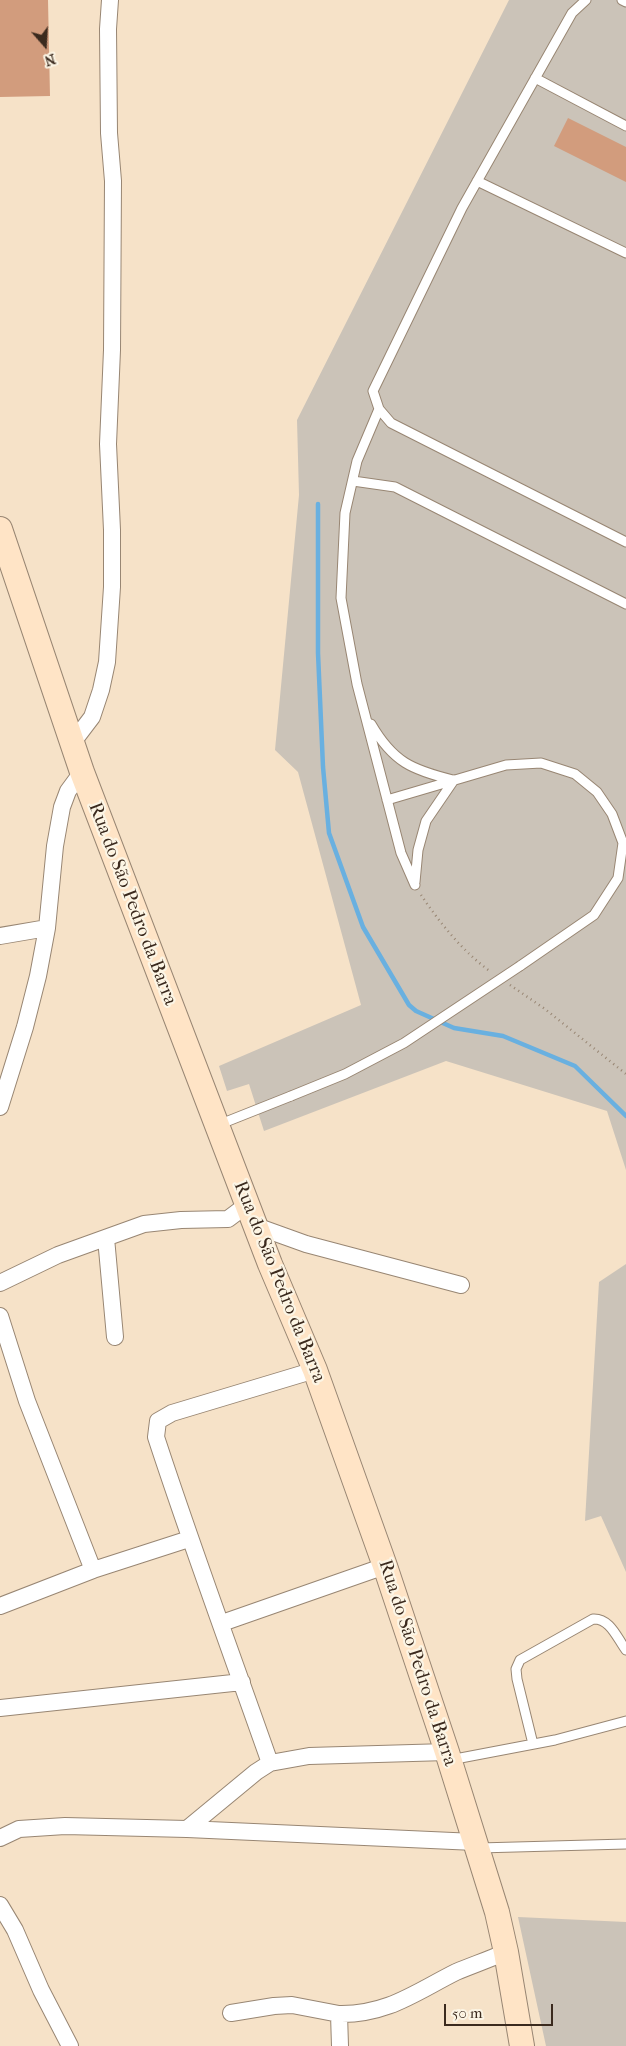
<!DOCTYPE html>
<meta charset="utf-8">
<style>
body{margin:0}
#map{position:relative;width:626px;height:2046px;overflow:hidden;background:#f6e2c8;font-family:"IM FELL French Canon",serif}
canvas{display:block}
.north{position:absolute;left:20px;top:20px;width:50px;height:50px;-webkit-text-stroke:4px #fcf5e5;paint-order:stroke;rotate:161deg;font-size:14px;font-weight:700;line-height:20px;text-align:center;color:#3b2a1e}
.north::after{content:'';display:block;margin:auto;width:18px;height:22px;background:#3b2a1e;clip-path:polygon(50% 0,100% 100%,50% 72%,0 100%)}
.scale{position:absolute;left:444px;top:2004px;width:109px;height:22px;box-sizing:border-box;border:2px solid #3b2a1e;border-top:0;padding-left:6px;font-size:15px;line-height:18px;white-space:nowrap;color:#3b2a1e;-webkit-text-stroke:4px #fcf5e5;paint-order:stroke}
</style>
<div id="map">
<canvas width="626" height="2046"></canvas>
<div class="north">N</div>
<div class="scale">50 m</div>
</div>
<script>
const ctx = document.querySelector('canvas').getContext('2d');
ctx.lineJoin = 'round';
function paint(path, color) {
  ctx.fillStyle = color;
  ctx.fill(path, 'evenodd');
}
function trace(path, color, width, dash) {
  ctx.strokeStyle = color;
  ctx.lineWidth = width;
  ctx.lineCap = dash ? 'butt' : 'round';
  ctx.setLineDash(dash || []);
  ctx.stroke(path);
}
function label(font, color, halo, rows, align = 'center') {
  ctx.font = font + ' "IM FELL French Canon",serif';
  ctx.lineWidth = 4.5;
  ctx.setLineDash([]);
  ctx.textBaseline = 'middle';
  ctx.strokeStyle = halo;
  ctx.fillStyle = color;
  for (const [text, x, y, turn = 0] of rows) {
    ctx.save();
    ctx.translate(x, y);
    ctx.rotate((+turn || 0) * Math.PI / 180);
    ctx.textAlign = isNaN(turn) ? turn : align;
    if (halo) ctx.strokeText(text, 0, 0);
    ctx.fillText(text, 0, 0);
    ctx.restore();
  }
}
paint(new Path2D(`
 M509,0h117v1170l-19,-59 -161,-50 -182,70 -15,-47 -22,7 -8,-25 142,-61 -63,-233 -23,-22 24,-255 -2,-75z
 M626,1264v308l-25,-56 -16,5 14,-239z
 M518,1917l108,5v124h-80z`), '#cbc3b8');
trace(new Path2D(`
 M318,504v149l5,114 6,66 34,94 46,78 7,6 38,17 49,8 72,30 51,50`), '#69b0e0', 4.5);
paint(new Path2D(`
 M0,0h48l2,96 -50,1z
 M568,118l58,29v35l-72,-36z`), '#d29c7d');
const lane = new Path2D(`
 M586,0l-14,13 -110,195 -89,183 6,18 12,14 235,119
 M622,0l4,2
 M535,78l91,48
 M477,181l149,72
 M379,409l-22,52 -12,52 -4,85 16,86 44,169 14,32
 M353,481l42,6 231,117
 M371,724c22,38 41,46 82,56
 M387,800l119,-35 35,-2 34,11 22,18 15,22 11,29 -5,35 -24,37 -74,51
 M415,882l3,-32 8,-29 28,-41
 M218,1125l73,-29
 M533,1744l-16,-65 -1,-10 4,-9 73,-41c17,-1 24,19 33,31
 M450,1760l105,-20 71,-19
 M479,1848l147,-4`);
const street = new Path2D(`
 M73,742l19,-25 9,-27 6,-28 5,-75v-57l-4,-86 4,-94 1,-169 -4,-48 -1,-104 2,-29
 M0,936l47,-8
 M0,1107l25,-80 13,-51 9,-48 8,-82 7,-39 6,-16 14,-19
 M256,1226l50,18 155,41
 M106,1238l9,99
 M0,1283l58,-28 86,-31 37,-4 47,-1 20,-15
 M0,1316l27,85 66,169
 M0,1606l93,-36 96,-31
 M222,1623l163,-57
 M0,1708l242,-26
 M270,1763c-38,-108 -78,-216 -114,-326l2,-16 14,-8 143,-43
 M187,1829l69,-57 14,-9 39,-7 138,-4
 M0,1838l19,-9 46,-3 122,3 288,13
 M0,1905l15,25 26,60 29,56
 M231,2013l43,-7 18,-1 47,9
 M340,2046l-1,-32c48,1 77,-22 117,-42 17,-7 34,-13 50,-20`);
const secondary = new Path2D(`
 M0,529l82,243 188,492 45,106 70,196 62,186 50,160 9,40 16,94`);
trace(lane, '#988673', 11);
trace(street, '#988673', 18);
trace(secondary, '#988673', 26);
trace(new Path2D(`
 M421,895c19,28 42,57 70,77
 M510,985l35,24 81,65`), '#988673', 2.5, [1, 4]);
trace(lane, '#fff', 9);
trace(street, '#fff', 16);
trace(secondary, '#ffe4c6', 24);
const laneBridge = new Path2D(`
 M291,1096l54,-22 59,-31 116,-77`);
trace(laneBridge, '#988673', 11, []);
trace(laneBridge, '#fff', 9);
label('19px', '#3b2a1e', '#fcf5e5', [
 ["Rua do São Pedro da Barra",132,904,69],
 ["Rua do São Pedro da Barra",279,1282,68],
 ["Rua do São Pedro da Barra",417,1663,72]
]);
</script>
